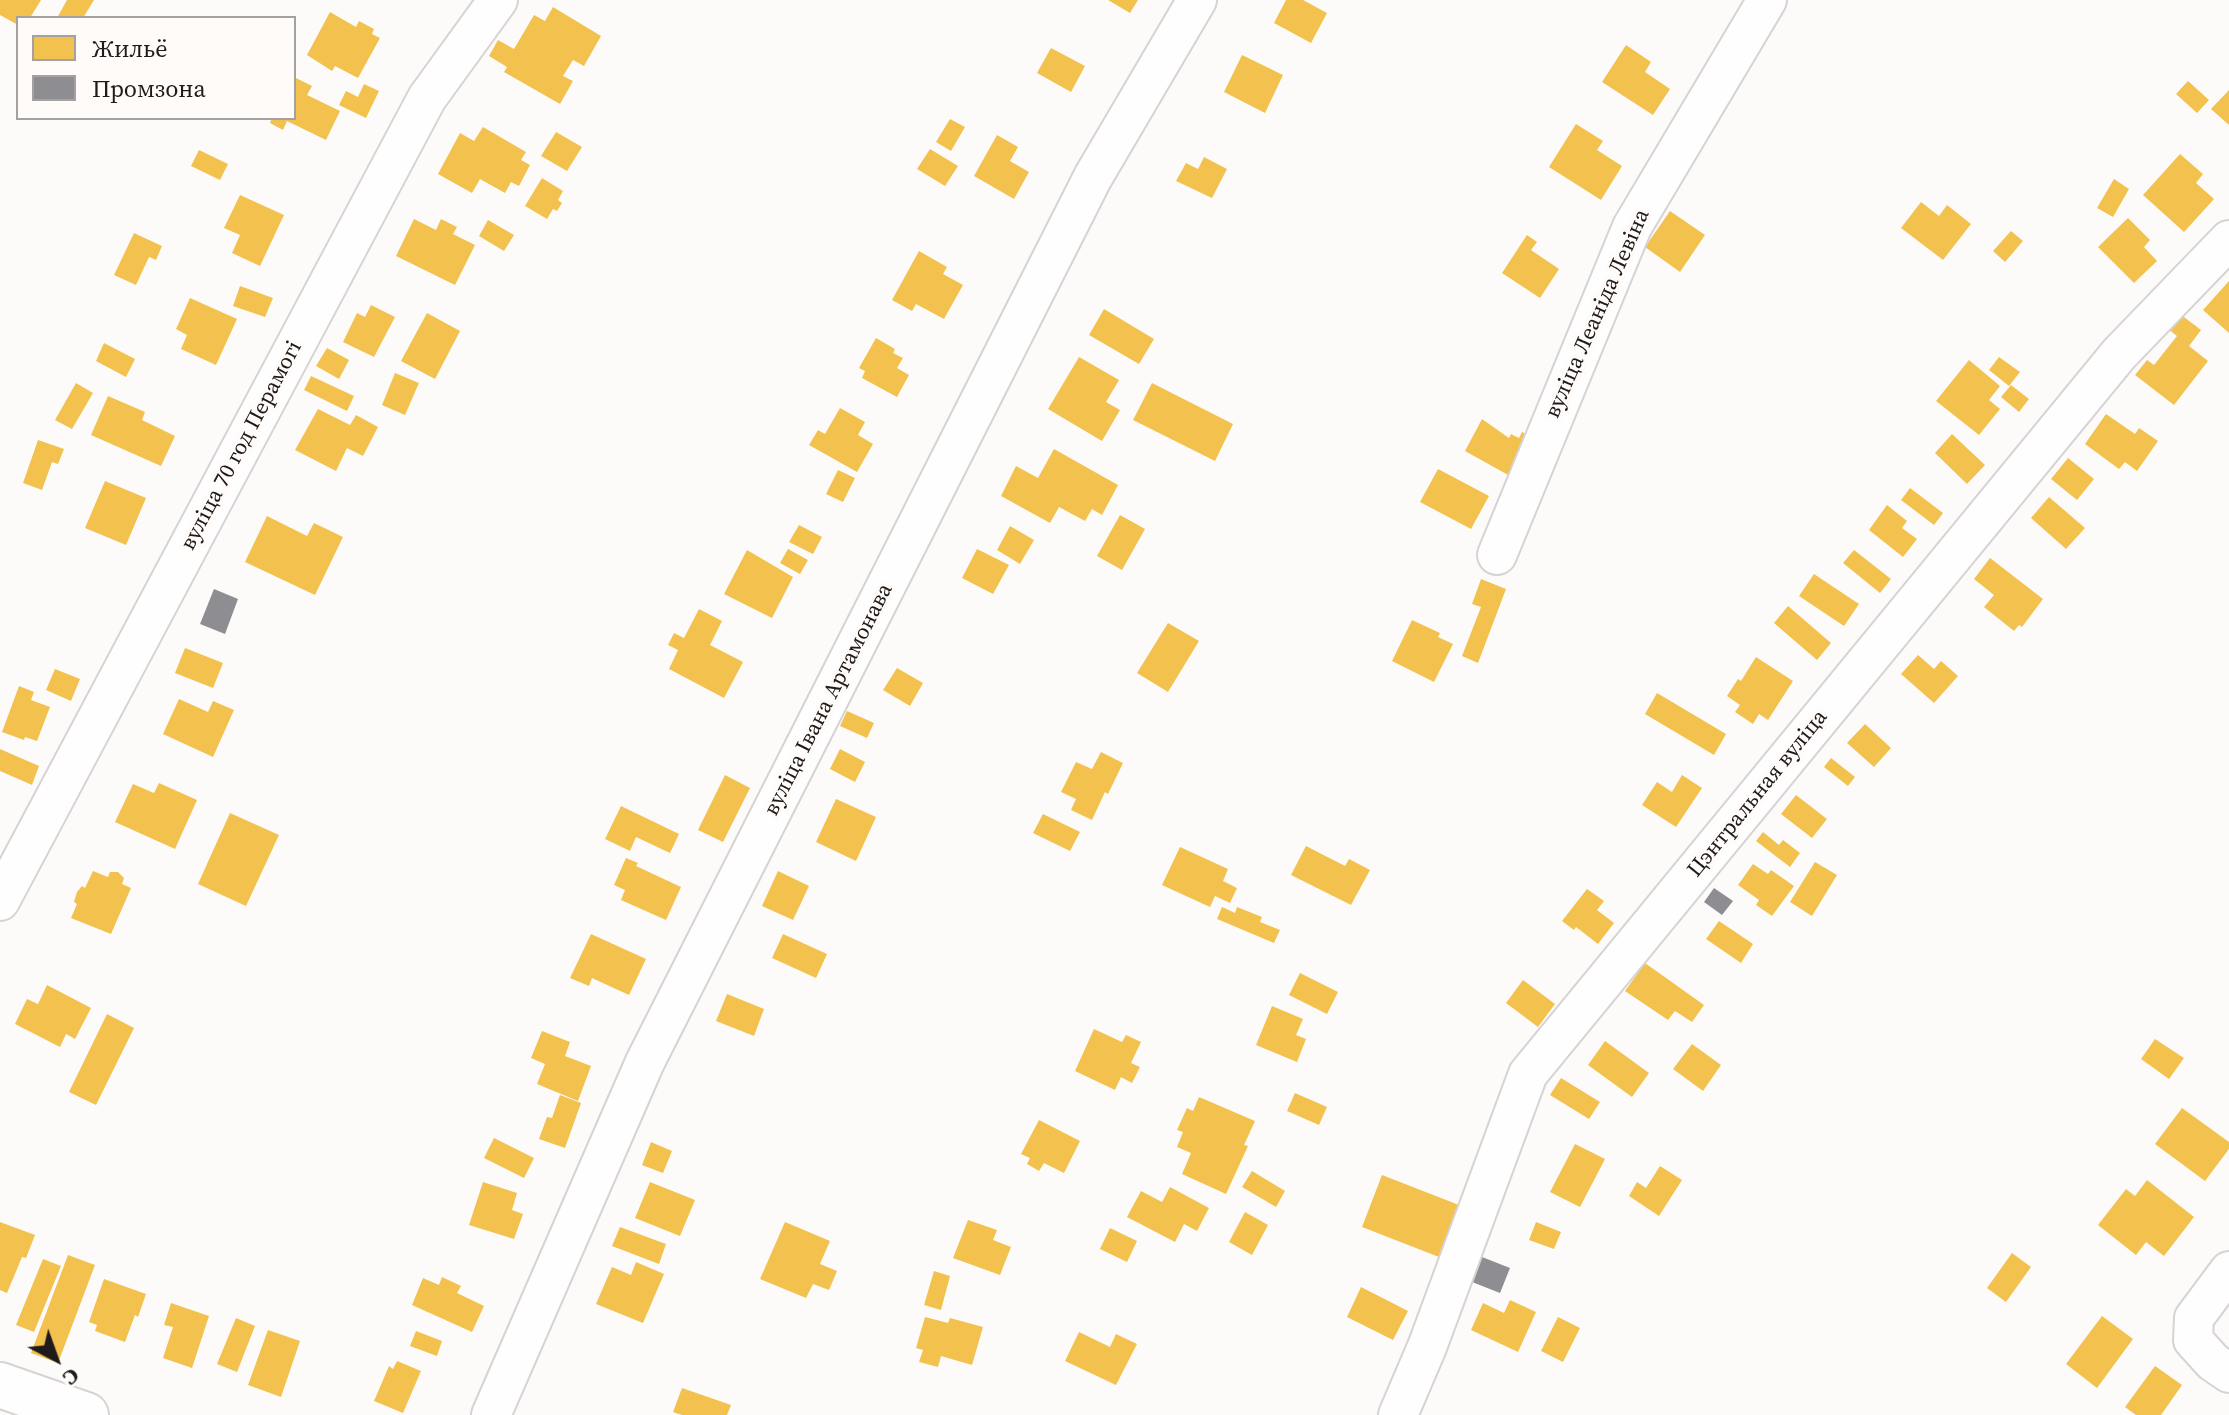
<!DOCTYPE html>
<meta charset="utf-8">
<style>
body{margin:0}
#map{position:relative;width:2229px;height:1415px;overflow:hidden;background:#fdfbfa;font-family:"Source Serif 4",serif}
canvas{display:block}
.legend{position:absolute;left:16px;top:16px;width:280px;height:104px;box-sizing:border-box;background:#fefbf9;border:2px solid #a4a1a0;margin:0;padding:10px 14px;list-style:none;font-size:24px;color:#1e1b1a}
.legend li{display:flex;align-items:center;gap:16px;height:40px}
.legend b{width:40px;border:2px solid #a4a1a0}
.north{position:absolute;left:16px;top:1319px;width:80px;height:80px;-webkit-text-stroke:6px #fefbf9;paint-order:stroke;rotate:139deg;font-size:22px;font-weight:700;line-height:32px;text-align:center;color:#1e1b1a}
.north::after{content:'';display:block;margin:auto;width:28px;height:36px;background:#1e1b1a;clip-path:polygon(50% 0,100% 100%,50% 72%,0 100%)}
</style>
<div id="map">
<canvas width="2229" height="1415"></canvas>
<ul class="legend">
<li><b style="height:22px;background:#f2c14e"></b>Жильё</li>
<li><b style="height:22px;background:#8d8d92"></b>Промзона</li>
</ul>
<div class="north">С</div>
</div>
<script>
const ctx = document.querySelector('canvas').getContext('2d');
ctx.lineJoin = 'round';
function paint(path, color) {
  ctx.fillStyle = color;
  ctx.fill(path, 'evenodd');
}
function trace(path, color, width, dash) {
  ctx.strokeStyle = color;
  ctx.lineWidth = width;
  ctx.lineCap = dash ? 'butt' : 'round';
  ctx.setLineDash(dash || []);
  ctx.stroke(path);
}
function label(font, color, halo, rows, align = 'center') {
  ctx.font = font + ' "Source Serif 4",serif';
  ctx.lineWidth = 8;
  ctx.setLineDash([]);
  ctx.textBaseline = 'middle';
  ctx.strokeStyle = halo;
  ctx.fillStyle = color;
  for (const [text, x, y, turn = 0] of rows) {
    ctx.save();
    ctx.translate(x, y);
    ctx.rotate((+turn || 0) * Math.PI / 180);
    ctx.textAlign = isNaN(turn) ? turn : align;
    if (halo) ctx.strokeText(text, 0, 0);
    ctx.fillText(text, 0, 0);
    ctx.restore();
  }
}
paint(new Path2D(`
 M0,0h41l-11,18h-12v7l-18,-10z
 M67,0h27l-11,18h-26z
 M1108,0h30l-8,13z
 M1286,0h17l24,13 -16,30 -37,-20z
 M553,7l48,29 -17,30 -11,-6 -10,16 10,5 -13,23 -56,-32 3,-5 -18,-11 9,-16 16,9 20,-34 11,6z
 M330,12l26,15 3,-6 15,8 -2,5 8,4 -22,40 -23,-12 -3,5 -25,-16z
 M1626,45l25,17 -6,10 25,17 -17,26 -51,-33z
 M1051,48l34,18 -14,26 -34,-19z
 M1242,55l41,20 -18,38 -41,-21z
 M294,77l18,9 -5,9 33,16 -14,29 -39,-19 -4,9 -13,-7 2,-5h22z
 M2188,81l21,19 -12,13 -21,-19z
 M364,84l15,7 -13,27 -27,-13 7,-14 12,6z
 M2229,90v35l-18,-16z
 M950,119l15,8 -14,24 -15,-9z
 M1576,124l27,17 -6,9 25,16 -21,34 -52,-33z
 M483,127l43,25 -5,8 9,5 -11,21 -8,-4 -6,11 -25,-14 -8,14 -34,-19 22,-41 14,8z
 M556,132l26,15 -15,24 -26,-15z
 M997,135l21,12 -8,14 19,11 -15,27 -40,-23z
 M930,149l28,17 -13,20 -28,-17z
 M199,150l29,14 -8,16 -29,-14z
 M2180,154l23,20 -7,9 18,16 -30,33 -41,-37z
 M1204,157l23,12 -15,29 -36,-17 10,-18 12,6z
 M542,178l21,13 -5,9 4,3 -5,8 -4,-2 -6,10 -22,-13z
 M2114,179l15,10 -16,28 -16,-9z
 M240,195l44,20 -24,51 -28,-13 8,-18 -16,-7z
 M1921,202l18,14 8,-11 24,19 -28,36 -42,-32z
 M1670,211l35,24 -25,37 -35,-25z
 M2128,218l22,22 -6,7 13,14 -23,22 -36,-36z
 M414,219l22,11 5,-11 16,8 -4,7 22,11 -20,40 -59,-29z
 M488,220l26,15 -10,16 -25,-15z
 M2011,231l12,10 -18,21 -12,-11z
 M134,233l28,13 -6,14 -7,-3 -13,28 -22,-10z
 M1527,235l10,7 -6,8 28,19 -19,29 -38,-25z
 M919,251l28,16 -4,7 20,11 -19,34 -28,-15 -4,7 -20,-11z
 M2229,281v52l-26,-23z
 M240,286l33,12 -8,19 -32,-11z
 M190,298l47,21 -21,46 -35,-16 6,-14 -11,-6z
 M371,305l24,12 -21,40 -31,-15 14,-29 8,4z
 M1104,309l50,30 -15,25 -50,-29z
 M427,313l33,18 -25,48 -34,-18z
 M2180,314l21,16 -12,16 19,15 -34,44 -39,-30 12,-15 7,5 23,-29 -9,-7z
 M876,338l19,11 -2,4 10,5 -6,10 12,7 -12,22 -35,-19 3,-7 -6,-3z
 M104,343l31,16 -9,18 -30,-16z
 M327,348l22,12 -10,19 -23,-13z
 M1079,357l40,23 -13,22 14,8 -18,31 -54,-32z
 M1999,357l21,15 -11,14 -20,-16z
 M1969,360l31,26 -11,14 11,9 -21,26 -43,-34z
 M395,373l24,10 -14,32 -23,-10z
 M311,376l43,20 -7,15 -43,-21z
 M76,383l17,10 -21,36 -17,-9z
 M1152,383l81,41 -18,37 -82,-41z
 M2011,385l18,14 -10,13 -18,-15z
 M108,396l37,16 -3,8 33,16 -14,30 -70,-31z
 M840,408l25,14 -7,13 15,9 -16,28 -48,-27 9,-15 7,4z
 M318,409l32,16 6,-10 22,12 -15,29 -16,-8 -11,23 -41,-21z
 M2106,414l29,20 4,-6 19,13 -21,30 -12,-9 -6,7 -34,-25z
 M1482,419l27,19 2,-4 8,4 3,-6 10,5 -22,39 -45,-25z
 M1952,434l33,31 -18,19 -32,-31z
 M38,440l26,9 -6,15 -6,-2 -10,28 -19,-7z
 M1054,449l64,36 -16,30 -10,-6 -7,12 -26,-14 -9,16 -49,-27 15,-30 22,12z
 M2068,458l26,21 -17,21 -26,-21z
 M1438,469l51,27 -18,33 -51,-27z
 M838,470l17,8 -12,24 -17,-8z
 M105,481l41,17 -20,47 -41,-17z
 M1910,488l33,25 -9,12 -33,-25z
 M2049,497l36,31 -19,21 -35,-31z
 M1887,505l20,16 -5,7 15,11 -14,18 -34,-27z
 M1120,515l25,14 -23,41 -25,-14z
 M267,516l40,20 7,-13 29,14 -28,58 -70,-33z
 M799,525l23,12 -9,17 -24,-12z
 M1010,526l24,14 -14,24 -23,-14z
 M788,549l20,11 -8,14 -20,-11z
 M977,549l32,16 -16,29 -31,-16z
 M747,550l46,27 -21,41 -48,-24z
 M1854,550l37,29 -11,14 -37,-30z
 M1990,558l53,41 -21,28 -3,-2 -5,6 -30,-24 10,-12 -20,-16z
 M1814,574l45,30 -15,22 -45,-30z
 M1481,579l25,10 -28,74 -16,-7 19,-49 -9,-3z
 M1788,606l43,37 -14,17 -43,-37z
 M699,609l23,12 -12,24 33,17 -19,36 -55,-29 9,-19 -10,-5 6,-12 10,5z
 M1412,620l28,13 -2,4 15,7 -19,38 -42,-21z
 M1168,623l31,18 -31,51 -31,-19z
 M185,648l38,15 -10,25 -38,-15z
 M1918,655l16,14 7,-8 17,15 -24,27 -33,-29z
 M1756,657l37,24 -25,39 -9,-6 -6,10 -18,-12 5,-7 -13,-9 11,-17 3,2z
 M897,668l26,15 -13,23 -27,-16z
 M55,669l25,10 -9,22 -25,-11z
 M19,686l15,6 -3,8 19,7 -13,34 -12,-4 -1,3 -22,-8z
 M1657,693l69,41 -12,21 -69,-41z
 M179,699l29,13 5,-11 21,9 -21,47 -50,-23z
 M847,711l27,12 -7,15 -27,-12z
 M1865,724l26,24 -17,19 -27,-24z
 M0,749l39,17 -7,19 -32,-14z
 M840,749l25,13 -10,20 -25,-13z
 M1101,752l22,11 -15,31 -3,-2 -13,28 -21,-10 5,-11 -15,-7 15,-30 16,7z
 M1831,758l24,19 -7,9 -24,-19z
 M725,775l25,13 -27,54 -25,-12z
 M1682,775l20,13 -26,39 -34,-22 15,-23 15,10z
 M159,783l38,17 -22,49 -60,-27 18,-38 21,9z
 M1796,795l31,24 -15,19 -31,-24z
 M836,799l40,18 -20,44 -40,-19z
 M621,806l58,28 -9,19 -34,-16 -6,14 -25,-12z
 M230,813l49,22 -33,71 -48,-22z
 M1043,814l37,18 -10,19 -37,-18z
 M1763,832l16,13 4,-5 17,13 -10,14 -34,-26z
 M1306,846l39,20 4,-7 21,11 -19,35 -60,-30z
 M1180,847l48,22 -5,12 14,7 -7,15 -15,-7 -5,11 -48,-22z
 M626,858l12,5 -2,3 45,21 -15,33 -45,-20 4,-10 -11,-5z
 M1815,862l22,13 -25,41 -22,-14z
 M1753,864l15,10 3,-4 23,16 -22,30 -16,-11 3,-5 -21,-15z
 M93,871l15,6 2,-5h8l6,6 -2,6 9,4 -20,46 -40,-16 6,-14 -3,-2 3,-10 5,-6 3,2z
 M778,871l31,15 -16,34 -31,-14z
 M1587,889l17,12 -7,9 17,13 -16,21 -22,-17 -2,3 -12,-9z
 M1222,907l13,6 2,-6 25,10 -2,5 20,8 -6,13 -57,-24z
 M1719,921l34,23 -12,19 -35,-24z
 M591,934l55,25 -17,36 -37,-17 -3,8 -19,-8z
 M783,934l44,20 -11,24 -44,-20z
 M1645,963l59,42 -12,17 -17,-11 -7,9 -43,-29z
 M1300,973l38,19 -11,22 -38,-19z
 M1523,980l32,24 -17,23 -32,-24z
 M47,985l44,23 -16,31 -9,-5 -6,13 -45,-23 12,-25 11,5z
 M727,994l37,15 -10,27 -38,-15z
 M1272,1006l31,13 -7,16 10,4 -9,23 -41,-17z
 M107,1014l27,14 -38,77 -27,-13z
 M1094,1029l28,13 4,-7 15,7 -10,21 9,4 -8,16 -11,-6 -6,13 -40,-19z
 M542,1031l28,11 -5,14 26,10 -13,35 -41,-17 8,-20 -14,-6z
 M2155,1039l29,19 -15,21 -28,-20z
 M1605,1041l44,32 -17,24 -44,-32z
 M1692,1044l29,21 -18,26 -30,-22z
 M1561,1078l39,24 -11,17 -39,-24z
 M1295,1093l32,14 -8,18 -32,-14z
 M560,1095l21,8 -16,45 -26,-9 8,-22 5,1z
 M1199,1097l56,24 -11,24 4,1 -22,48 -44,-20 9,-21 -14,-6 6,-15 -6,-2 10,-22 6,3z
 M2182,1108l47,34v7l-24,32 -50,-37z
 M1039,1120l41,21 -16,32 -20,-10 -5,8 -12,-7 3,-6 -9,-4z
 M494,1138l40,20 -10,20 -40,-20z
 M651,1142l21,9 -9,22 -21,-8z
 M1575,1144l30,15 -25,48 -30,-15z
 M1660,1166l22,14 -23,36 -30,-20 8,-14 9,6z
 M1252,1171l33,20 -9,16 -34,-20z
 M1382,1175l77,30 -20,52 -77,-30z
 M2147,1180l47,37 -30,39 -18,-14 -10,13 -38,-30 28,-36 9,7z
 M483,1182l34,11 -5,17 11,4 -9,25 -45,-14z
 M650,1182l45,18 -15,36 -45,-18z
 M1170,1187l39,21 -12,23 -13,-7 -9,18 -48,-25 14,-26 21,11z
 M1245,1212l23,13 -16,30 -23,-13z
 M968,1220l29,10 -4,10 18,7 -11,28 -47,-17z
 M0,1222l35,13 -9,23 -4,-1 -15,36 -7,-3z
 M785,1222l45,19 -10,23 17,7 -8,19 -16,-6 -7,14 -46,-19z
 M1536,1222l25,10 -7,17 -25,-9z
 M620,1227l46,17 -7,20 -47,-18z
 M1110,1228l27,13 -10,21 -27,-13z
 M2012,1253l19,14 -25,35 -19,-14z
 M68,1255l27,10 -37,98 -27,-10z
 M43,1259l18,7 -27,66 -18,-7z
 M636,1262l28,12 -21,49 -47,-19 16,-37 19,8z
 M934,1271l16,5 -9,34 -17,-5z
 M442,1277l19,9 -4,7 27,13 -12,26 -60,-27 11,-27 16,7z
 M104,1279l42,15 -8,23 -3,-2 -10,27 -30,-11 2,-6 -8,-3z
 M1361,1287l47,24 -15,29 -46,-23z
 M1510,1300l26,12 -18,40 -47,-22 12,-27 21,10z
 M171,1303l38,13 -17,52 -29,-10 10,-31 -9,-2z
 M2102,1316l31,23 -36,49 -31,-24z
 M925,1317l23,6 2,-5 33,9 -11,38 -31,-9 -3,11 -19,-5 4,-12 -7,-2z
 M1558,1317l22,11 -17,34 -22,-11z
 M236,1318l19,8 -18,46 -20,-8z
 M268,1330l32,11 -19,56 -33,-12z
 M416,1331l26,10 -5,15 -27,-10z
 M1079,1332l31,15 6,-13 21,10 -21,41 -51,-24z
 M397,1361l24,10 -18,42 -29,-12 15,-35 4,3z
 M2155,1366l27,19 -21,30h-25l-11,-8z
 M682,1388l49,17 -4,10h-45l-9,-3z`), '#f2c14e');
paint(new Path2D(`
 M214,589l24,10 -13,35 -25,-10z
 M1714,888l19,13 -11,14 -18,-13z
 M1482,1257l28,11 -10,25 -28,-11z`), '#8d8d92');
const minor = new Path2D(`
 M1497,555l135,-328 135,-227
 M0,901l427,-803 71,-98
 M2229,1271l-35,47 -1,22 20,22 16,11
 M491,1415l154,-353 448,-885 104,-177
 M1398,1415l29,-68 101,-273 591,-720 110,-114`);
const major = new Path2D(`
 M0,1385l86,30`);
trace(minor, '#d6d3d2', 42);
trace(major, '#d6d3d2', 48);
trace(minor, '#fffefe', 38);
trace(major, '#fffefe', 44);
label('22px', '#1e1b1a', '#fefbf9', [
 ["вуліца Леаніда Левіна",1598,314,-66],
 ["вуліца 70 год Перамогі",242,446,-62],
 ["вуліца Івана Артамонава",829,700,-63],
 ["Цэнтральная вуліца",1758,794,-51]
]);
</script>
